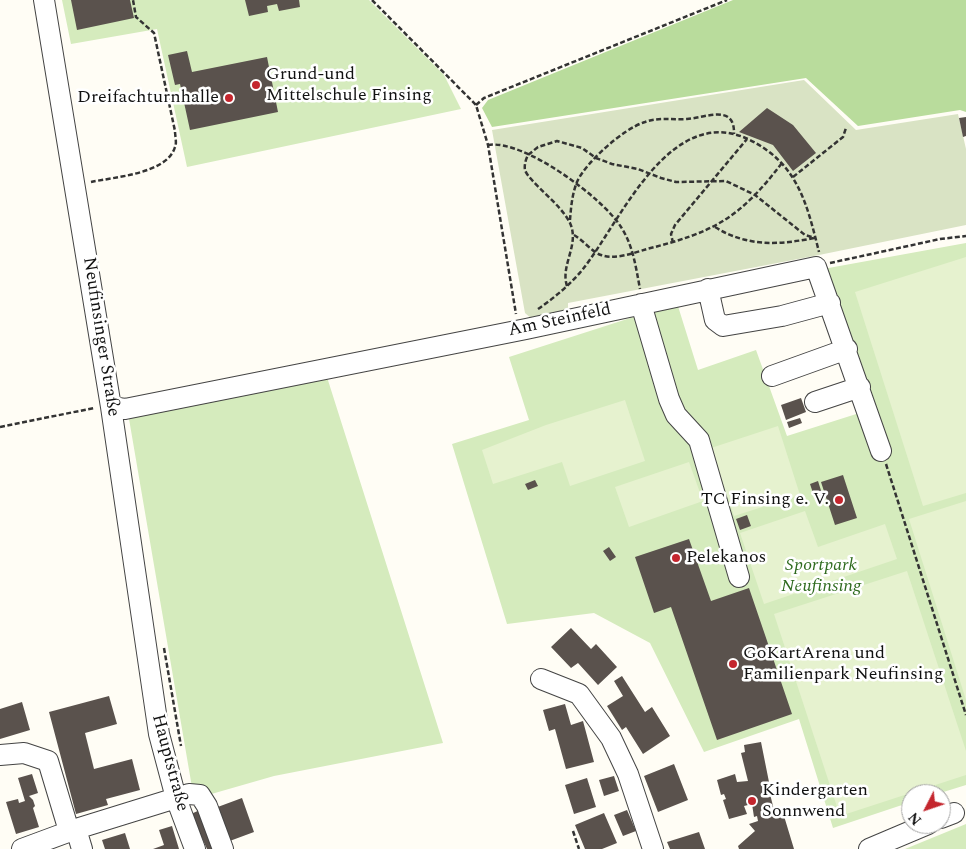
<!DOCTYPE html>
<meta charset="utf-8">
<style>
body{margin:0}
#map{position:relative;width:966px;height:849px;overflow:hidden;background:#fffdf5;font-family:Spectral,serif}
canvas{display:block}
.north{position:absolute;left:901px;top:784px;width:50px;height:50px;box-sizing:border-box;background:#fff;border:1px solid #a0a0a0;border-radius:50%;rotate:229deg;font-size:14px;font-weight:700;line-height:20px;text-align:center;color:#111}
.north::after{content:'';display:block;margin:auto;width:18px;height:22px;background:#c4262e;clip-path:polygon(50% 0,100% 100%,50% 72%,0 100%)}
</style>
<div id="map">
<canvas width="966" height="849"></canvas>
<div class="north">N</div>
</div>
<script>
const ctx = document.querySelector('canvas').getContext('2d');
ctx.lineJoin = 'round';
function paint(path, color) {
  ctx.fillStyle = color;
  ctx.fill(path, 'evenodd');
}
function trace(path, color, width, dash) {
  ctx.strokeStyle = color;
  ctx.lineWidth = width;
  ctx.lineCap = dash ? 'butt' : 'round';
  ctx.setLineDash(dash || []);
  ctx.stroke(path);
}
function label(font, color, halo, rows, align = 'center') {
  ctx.font = font + ' Spectral,serif';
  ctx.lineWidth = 5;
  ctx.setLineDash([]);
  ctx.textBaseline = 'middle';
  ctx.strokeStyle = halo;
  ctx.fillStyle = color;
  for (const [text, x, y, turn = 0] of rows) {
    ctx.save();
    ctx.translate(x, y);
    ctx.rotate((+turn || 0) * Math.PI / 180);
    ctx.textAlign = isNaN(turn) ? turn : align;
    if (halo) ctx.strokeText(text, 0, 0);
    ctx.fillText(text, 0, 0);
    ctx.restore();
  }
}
paint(new Path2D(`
 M62,0h307l75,75 17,34 -274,58 -30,-138 -86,15z
 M966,243v542l-29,9h-26v8l-78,26 -34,-109 -95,33 -54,-109 -56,-30 -87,11 -55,-180 77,-24 -20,-63 168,-54 21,67 58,-20 31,86 85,-27 -49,-140z
 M326,374l117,369 -169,33 -80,23 -66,-386z
 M966,824v25h-61z`), '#d5ebbd');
paint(new Path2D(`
 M733,0h233v112l-6,-2 -102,16 -52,-48 -314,49 -10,-19 6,-8z`), '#b9dc9c');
paint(new Path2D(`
 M804,80l52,50 102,-16 8,35v76l-147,30 -251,48v7l-36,9 -7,-6 -33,-183z`), '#d9e3c4');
paint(new Path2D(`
 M966,257v236l-43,13 -68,-214z
 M625,400l20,61 -75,25 -8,-24 -69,22 -11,-34 64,-25z
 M778,426l22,69 -66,21 -23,-68z
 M689,462l14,39 -74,26 -14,-40z
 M966,501v199l-57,-181z
 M805,511l13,36 67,-23 12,35 -133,45 -24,-71z
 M907,571l59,180v24l-126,41 -66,-202z`), '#e6f2cf');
paint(new Path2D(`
 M71,0h59l4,18 -57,12z
 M245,0h54l1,7 -21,4 -2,-7 -10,2 1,6 -19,4z
 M187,51l5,21 75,-15 11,55 -88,18 -10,-46 -5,1 -7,-30z
 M767,108l26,17 23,28 -23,18 -20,-26 -34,-13z
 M966,117v19l-3,1 -4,-19z
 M801,398l5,14 -20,8 -5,-15z
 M800,418l2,5 -13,5 -2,-6z
 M843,475l14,43 -22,7 -14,-43z
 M535,480l3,6 -10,4 -3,-6z
 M818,481l5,16 -8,2 -5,-15z
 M747,515l4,11 -11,4 -4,-11z
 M689,539l22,62 38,-13 43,126 -75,26 -46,-133 -17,6 -19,-56z
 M609,547l7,10 -6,4 -7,-10z
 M571,628l20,21 5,-5 21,23 -19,18 -20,-22 -7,5 -20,-21z
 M622,676l23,36 7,-5 18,29 -27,18 -17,-27 -4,3 -15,-24 16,-10 -9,-15z
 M109,696l8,28 -32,9 9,36 38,-10 8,31 -34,9 2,6 -32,9 -27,-102z
 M22,702l8,28 -30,9v-30z
 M565,704l6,21 12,-4 11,41 -28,7 -11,-40 -6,2 -6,-21z
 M761,742l8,40h-2l9,36 8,-2 10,33h-55l-1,-3 17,-15 -6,-7 9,-3 -1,-5 -3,1 -2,-13 -8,2 3,8 -18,5 -6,-19 3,-1 -2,-5 -3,1 -4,-15 18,-6 2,8 11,-1 -7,-28 4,-1 -1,-7z
 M674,764l14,36 -30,12 -14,-36z
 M32,774l6,19 -9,3 4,4 2,6 -2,2 6,19 -23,7 -10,-32 12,-3 1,4 6,-2 -7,-23z
 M614,776l5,15 -15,5 -5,-16z
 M587,778l9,29 -22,7 -9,-29z
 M242,798l12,34 -27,10 -12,-34z
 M202,809l18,40h-13l-16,-35z
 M627,810l9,21 -13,5 -9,-21z
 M604,813l13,30 -15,6h-17l-10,-24z
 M172,826l7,23h-26l11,-4 -5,-15z
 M699,832l6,17h-35l-3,-7z
 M125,833l5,16h-25l-3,-9z`), '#5a524d');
const minor = new Path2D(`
 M44,0l67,407 48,327 17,64 19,51
 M708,289l7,31 8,6 59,-10 48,-13
 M641,304l28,95 7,16 23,25 40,137
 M772,376l75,-27
 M815,402l45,-15
 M111,407l14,2 401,-80 290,-62 65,184
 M541,679l38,15 32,44 17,36 25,75
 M0,755l24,-2 24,8 21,70
 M941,818l13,-5
 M76,829l6,20
 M22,849l54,-20 113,-35 11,1 7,11 16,43
 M869,849l59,-25`);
trace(minor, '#444', 22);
trace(new Path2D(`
 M372,0l104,105 12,40 28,169
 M476,105l8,-7 243,-98
 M488,145c36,-6 115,53 133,82 12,18 15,41 19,62
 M793,177l50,-40 3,-9
 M91,182c23,-5 76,-8 84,-35 2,-4 0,-11 0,-16l-21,-98 -18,-16 -3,-17
 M570,220c1,-12 2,-26 7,-38 8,-19 47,-54 68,-60 14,-5 27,-2 42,-3 18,-1 48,-16 47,15
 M715,227c32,20 64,18 99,11
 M574,235c9,5 18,17 27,20 13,5 33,-2 46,-6 67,-17 92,-30 135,-86
 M673,243l-2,-9 4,-9 72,-86
 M830,263l110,-24 26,-3
 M567,286c-7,-21 13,-41 3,-63 -9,-19 -41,-41 -45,-53 -1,-5 1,-11 3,-15l10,-8 19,-6 25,7 14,10 16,6 26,5 23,9 15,4 50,-1 29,14 50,40 10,3
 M538,309c16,-11 33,-25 45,-40 38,-48 87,-168 167,-129 48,24 57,64 69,112
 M0,427l94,-19
 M886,464l80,251
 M164,648l17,98
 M573,831l6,18`), '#333', 2.5, [5, 2.5]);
trace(minor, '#fff', 20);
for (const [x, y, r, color] of [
 [256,85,5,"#c4262e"],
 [229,98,5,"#c4262e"],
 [839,500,5,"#c4262e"],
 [676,558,5,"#c4262e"],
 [733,664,5,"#c4262e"],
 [752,801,5,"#c4262e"]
]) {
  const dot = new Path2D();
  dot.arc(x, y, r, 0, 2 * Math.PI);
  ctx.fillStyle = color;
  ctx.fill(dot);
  trace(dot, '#fff', 2);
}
label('18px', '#111', '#fff', [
 ["Grund-und",266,75],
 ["Mittelschule Finsing",266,96],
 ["Dreifachturnhalle",219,98,"right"],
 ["TC Finsing e. V.",829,500,"right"],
 ["Pelekanos",686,558],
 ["GoKartArena und",743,654],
 ["Familienpark Neufinsing",743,675],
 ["Kindergarten",762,791],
 ["Sonnwend",762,812]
], 'left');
label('18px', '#111', '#fff', [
 ["Am Steinfeld",560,321,-12],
 ["Neufinsinger Straße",100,337,81],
 ["Hauptstraße",169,763,75]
]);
label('italic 18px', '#2f6b1f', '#fff', [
 ["Sportpark",821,566],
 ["Neufinsing",821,587]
]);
</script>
